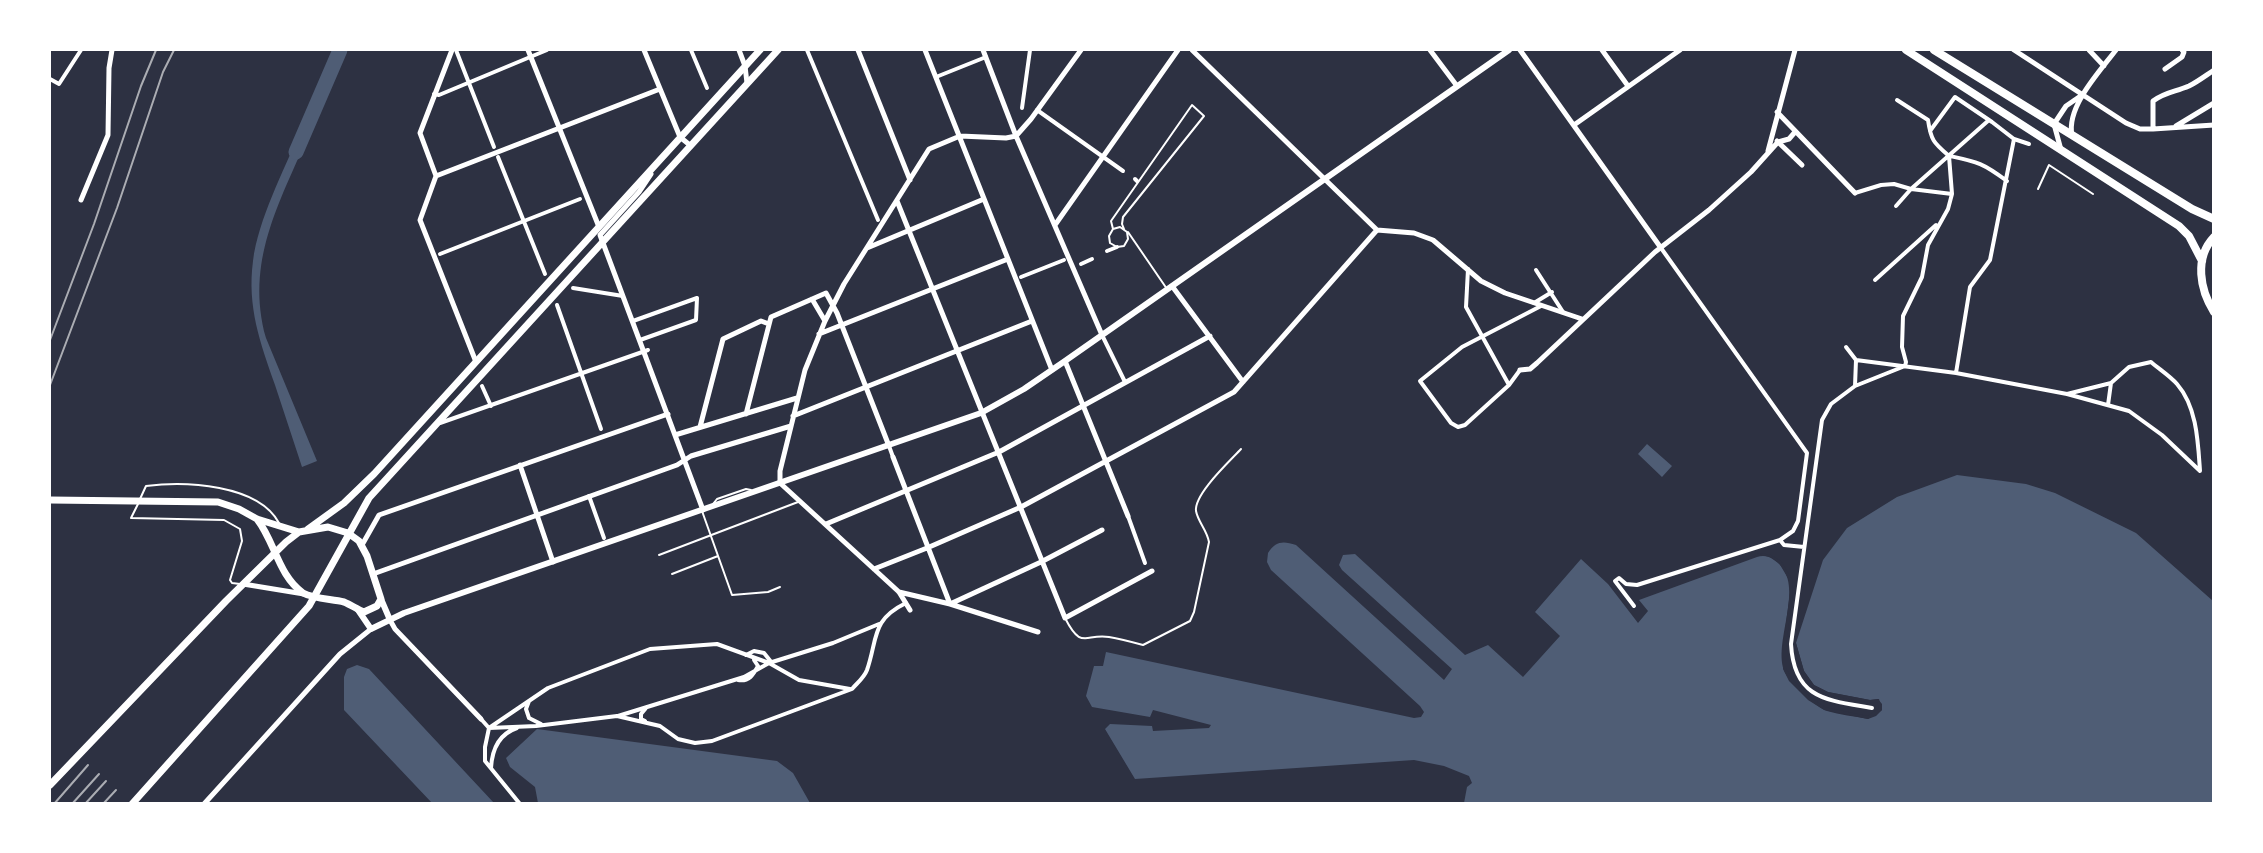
<!DOCTYPE html>
<style>
body{margin:0}
#map{position:relative;width:2263px;height:853px;overflow:hidden;background:#2d3142;font-family:"IBM Plex Sans",sans-serif}
canvas{display:block}
.frame{position:absolute;inset:0;border:51px solid #fff;pointer-events:none}
</style>
<div id="map">
<canvas width="2263" height="853"></canvas>
<div class="frame"></div>
</div>
<script>
const ctx = document.querySelector('canvas').getContext('2d');
ctx.lineJoin = 'round';
function paint(path, color) {
  ctx.fillStyle = color;
  ctx.fill(path, 'evenodd');
}
function trace(path, color, width, dash) {
  ctx.strokeStyle = color;
  ctx.lineWidth = width;
  ctx.lineCap = dash ? 'butt' : 'round';
  ctx.setLineDash(dash || []);
  ctx.stroke(path);
}
paint(new Path2D(`
 M300,132l8,4c-29,68 -63,126 -42,202l51,123 -15,6c-9,-27 -18,-55 -27,-82 -15,-43 -28,-78 -22,-124 5,-41 31,-91 47,-129z
 M1647,444l25,22 -10,11 -24,-23z
 M1957,475l69,9 29,9 81,40 77,68v202h-749l3,-16 5,-4 -3,-7 -25,-10 -30,-6 -279,19 -30,-50 5,-5 42,2 1,5 56,-3 2,-3 -58,-15 -3,7 -58,-10 -6,-11 8,-30h9l3,-14 308,66 7,-1 3,-5 -4,-6 -149,-136 -4,-8 1,-9c8,-12 15,-12 28,-8l148,135 8,-11 -110,-99 -3,-5 4,-10 12,-1 110,101 23,-10 35,32 37,-41 -25,-24 46,-53 27,25 30,39 10,-12 -9,-11 118,-43c6,-2 12,-1 17,3 34,22 -1,79 10,110 3,11 32,37 43,41 13,4 27,5 41,8l14,-9 -3,-11 -9,1 -42,-8 -14,-7 -10,-14 -8,-28 27,-83 24,-32 50,-31z
 M357,665l12,4 125,134h-62l-88,-93v-33l3,-8z
 M537,729l240,32 16,12 17,30h-272l-3,-16 -25,-20 -4,-9z`), '#4f5d75');
paint(new Path2D(`
 M1761,553l10,2 10,6 11,18 1,14 -7,53v22l6,11 18,18 15,10 42,9 12,-8 -2,-6 -7,1 -42,-8 -16,-8 -11,-15 -8,-30 3,1 8,28 10,14 14,7 42,8 8,-1 4,5v6l-6,6 -8,3 -44,-9 -16,-10 -19,-19 -6,-12v-23l7,-54 -1,-12 -10,-17 -9,-6 -13,-3z`), '#2d3142');
trace(new Path2D(`
 M296,152l44,-102`), '#4f5d75', 15);
trace(new Path2D(`
 M2038,189l11,-24 44,29
 M1113,229l7,-2 7,5 1,7 -4,7 -7,1 -7,-4 -1,-7 4,-7 -2,-8 81,-116 12,11 -81,101 -1,7 2,5
 M1128,232l39,57
 M140,499l6,-13c39,-5 112,-2 133,37
 M138,504l-7,14 93,2 16,9 2,12 -12,39 2,3 8,1
 M713,504l4,-5 29,-10 5,1
 M702,511l30,84 36,-3 12,-5
 M659,555l139,-53
 M672,574l46,-18
 M1065,618c17,33 20,15 44,19 12,2 23,5 34,8l47,-24 4,-9 15,-70c-2,-12 -11,-20 -13,-31 -2,-17 34,-50 45,-62`), '#fff', 2);
trace(new Path2D(`
 M456,50l38,97
 M691,50l16,38
 M807,50l71,170
 M936,77l50,-20
 M50,79l9,5 22,-34
 M434,94l5,1 108,-45
 M1022,108l8,-58
 M1037,110l86,61
 M1930,131l25,-34 37,25 22,17 -24,121 -20,27 -14,86
 M2014,139l15,5
 M1950,156c28,6 33,7 57,25
 M498,157l47,117
 M1135,179l2,2
 M1855,193l26,-8 13,-1 17,5 41,5
 M1896,206l15,-17 78,-69
 M1107,251l10,-4
 M440,254l140,-55
 M1081,264l11,-5
 M1468,269l-2,38 43,78
 M1536,270l27,42
 M1021,277l43,-17
 M1875,280l61,-55
 M573,288l50,8
 M1534,303l18,-11
 M557,305l44,124
 M633,321l64,-23 -1,22 -56,20
 M1102,335l23,47
 M1846,347l10,13
 M1520,370l-11,15 -44,40 -7,2 -7,-4 -31,-42 42,-34 79,-41
 M482,386l9,20
 M1855,386l50,-20 1,-4 -4,-15 1,-31 19,-39 6,-32 20,-36 4,-15 -3,-38c-15,-13 -18,-15 -21,-36l-31,-20
 M2108,405l3,-22
 M440,423l208,-73
 M889,446l4,11
 M589,496l15,42
 M1128,516l17,47
 M1780,540l4,5 20,2
 M1634,606l-19,-25 4,-3 7,6 11,1 143,-45 13,-9 5,-10 9,-68 -146,-205
 M746,655l8,-4 10,2 8,10
 M738,680c11,2 15,-5 20,-14l-4,-6
 M529,701l-3,8 3,9 12,6
 M1872,708c-46,-8 -78,-9 -81,-64l31,-224 9,-16 24,-18 1,-26 100,13 111,21 44,-11 18,-16 22,-5c8,7 19,14 26,22 20,23 21,58 23,87l-38,-36 -33,-24 -62,-17
 M618,716l126,-39 25,-14 64,-20 46,-19
 M481,719l8,9 59,-40 102,-39 67,-5 52,19 30,17 51,9
 M645,721l-4,-2v-5l5,-6
 M491,768c1,-18 8,-34 26,-40
 M520,804l-35,-43v-14l4,-19 47,-2 81,-10 43,10 18,13 17,4 17,-2 140,-52c5,-6 12,-11 15,-19 11,-32 4,-50 39,-67`), '#fff', 4);
trace(new Path2D(`
 M452,50l-32,83 16,43 -16,44 56,142
 M528,50l71,177
 M644,50l36,87 11,9
 M739,50l6,16 2,17
 M858,50l52,130
 M925,50l127,320
 M983,50l33,86 86,199
 M1192,50l185,180 37,3 19,7 48,41 24,12 77,26
 M1430,50l27,36
 M1520,50l141,198
 M1602,50l26,36
 M2014,50l112,73 14,6h13l61,-4
 M2089,50l15,16
 M2165,69l17,-12 2,-5 -2,-2
 M1777,112l78,81
 M1574,125l106,-75
 M2176,126l38,-23
 M2153,129v-28c12,-9 22,-9 36,-15 8,-4 16,-10 25,-16
 M2072,135c-6,-28 28,-64 44,-85
 M1777,141l25,24
 M2061,150l-7,-26 12,-18 16,-11
 M1768,151l27,-101
 M651,174l-12,18 -39,43 103,275
 M436,176l224,-87
 M81,200l27,-65 1,-67 3,-18
 M897,201l168,417 87,-47
 M1055,225l123,-175
 M867,248l117,-49
 M1172,286l71,96
 M812,299l13,22
 M819,334l189,-75
 M1065,361l63,155
 M1520,370l10,-1 7,-6 118,-111 54,-42 42,-38 27,-30 11,-3 6,-7
 M746,414l25,-97 55,-24 11,20 52,133
 M793,416l239,-95
 M700,427l23,-88 38,-18 8,3
 M675,435l122,-37
 M893,457l57,147
 M520,465l33,97
 M826,524l173,-72 211,-116
 M362,545l17,-30 289,-101
 M874,569l53,-21 94,-41 213,-115 143,-162
 M373,574l304,-109 14,-9 100,-30
 M243,584l61,10
 M899,592l51,12 88,28
 M950,604l91,-42 61,-32
 M910,610l-11,-18 -119,-109v-12l25,-101 20,-49 19,-37 85,-135 31,-13 46,2 10,-2 15,-17 50,-69
 M390,620l5,9 86,90
 M204,804l136,-150 31,-25`), '#fff', 5);
trace(new Path2D(`
 M381,599l9,21
 M358,610l13,19 33,-16 577,-200 43,-24 41,-28 444,-311`), '#fff', 6);
trace(new Path2D(`
 M50,500l168,2 21,7 18,10 42,13
 M308,529l36,-26 30,-29 386,-424
 M50,785l176,-184 60,-59 13,-10 29,-5 20,6 11,8 8,15 14,43 -4,7 -13,6c-7,-3 -13,-7 -20,-10 -12,-3 -30,-3 -41,-9 -25,-18 -28,-51 -46,-74
 M132,804l177,-198 60,-108 409,-448`), '#fff', 7);
trace(new Path2D(`
 M1906,50l273,176 10,10 13,25
 M1934,50l258,159 22,10
 M2214,237c-20,21 -14,53 0,75`), '#fff', 8);
trace(new Path2D(`
 M50,340l44,-116 47,-138 15,-36
 M50,385l67,-177 46,-136 11,-22
 M54,804l34,-39
 M72,804l27,-30
 M85,804l21,-23
 M103,804l13,-14`), '#abadb3', 2);
</script>
